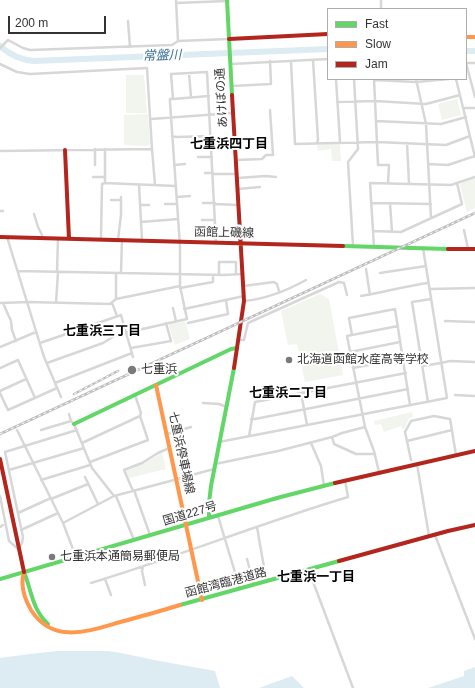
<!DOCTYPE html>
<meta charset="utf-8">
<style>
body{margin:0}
#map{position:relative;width:475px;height:688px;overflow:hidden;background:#fff;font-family:Arial,sans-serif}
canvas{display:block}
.legend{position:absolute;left:327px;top:8px;width:140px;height:72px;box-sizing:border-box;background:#fff;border:1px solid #adadad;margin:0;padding:5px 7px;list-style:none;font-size:12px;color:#333}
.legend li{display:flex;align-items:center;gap:8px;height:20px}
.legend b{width:20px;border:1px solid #adadad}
.scale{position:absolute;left:8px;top:16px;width:98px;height:18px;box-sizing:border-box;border:2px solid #333;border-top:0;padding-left:5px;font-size:12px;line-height:14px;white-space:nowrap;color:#333;-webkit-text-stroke:3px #fff;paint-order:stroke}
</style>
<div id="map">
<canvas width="475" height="688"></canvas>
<ul class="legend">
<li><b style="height:5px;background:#63d668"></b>Fast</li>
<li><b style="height:5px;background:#ff974d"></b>Slow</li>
<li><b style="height:5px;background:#b3261e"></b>Jam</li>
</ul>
<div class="scale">200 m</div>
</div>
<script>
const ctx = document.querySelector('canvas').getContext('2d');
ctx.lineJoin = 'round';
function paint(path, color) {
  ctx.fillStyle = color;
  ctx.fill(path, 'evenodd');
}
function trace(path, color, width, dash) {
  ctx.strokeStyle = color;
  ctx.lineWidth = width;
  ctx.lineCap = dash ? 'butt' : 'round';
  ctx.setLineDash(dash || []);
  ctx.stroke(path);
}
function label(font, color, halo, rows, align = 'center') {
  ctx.font = font + ' Arial,"Noto Sans JP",sans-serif';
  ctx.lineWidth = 4;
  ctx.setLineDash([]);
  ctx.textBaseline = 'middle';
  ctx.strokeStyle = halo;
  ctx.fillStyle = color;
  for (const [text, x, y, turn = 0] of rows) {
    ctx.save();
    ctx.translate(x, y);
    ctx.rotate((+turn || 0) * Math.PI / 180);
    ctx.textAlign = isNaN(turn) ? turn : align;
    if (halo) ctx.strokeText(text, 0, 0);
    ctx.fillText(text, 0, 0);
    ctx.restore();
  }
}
paint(new Path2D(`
 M126,75h18l3,38h-21z
 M457,99l4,16 -19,5 -4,-16z
 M148,114l2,30 -2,2 -24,-1v-30z
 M340,144l1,17h-9l-1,-12 -13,2 -1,-6z
 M475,178v30l-8,4 -7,-27 2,-2z
 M320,294l9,5 14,76 -38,7 -8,-38 -9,1 -7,-34z
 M184,322l2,1 4,16 -15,6 -6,-19 1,-2z
 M412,412l1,5 -4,1 -4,10 -3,1 -1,-3 -17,6 -3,-8 -6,1 -1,-4z
 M162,453l4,16 -37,9 -3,-7 22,-10z`), '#f1f5ed');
paint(new Path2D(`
 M59,651h49l13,2 33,7 61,11 5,17h-220v-30l38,-5z
 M475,667v21h-47l36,-12v-5z
 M292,676l12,12h-45z`), '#ddebf3');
trace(new Path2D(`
 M0,46c10,9 21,14 34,15l294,-12
 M466,51h9`), '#ddebf3', 6);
trace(new Path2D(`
 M176,0l2,41
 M381,0v9
 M176,3l51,-2
 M128,21l2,26
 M0,48l8,-8 15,8 7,2 142,-5 6,-4 51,-2
 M313,60l5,80 -1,3
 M291,61l4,83 82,-2 69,3 24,-9
 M466,63l9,34
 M466,63h9
 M0,64l17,8 13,2 117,-6 5,81 -152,2
 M231,64l97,-5
 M189,73l2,24
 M336,79l4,63
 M374,79l4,86h11l-1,18
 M416,79l10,45 5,94
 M456,79l19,78
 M374,80l42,2 33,-3
 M232,86l39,-2 -1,-23
 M173,99l36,-3
 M337,102l38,-1 51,3 34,-9
 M463,108h12
 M151,119l82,-6
 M376,121l65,3 25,-7
 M172,136l5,1 34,-1
 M211,139h24
 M407,143l2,40
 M105,149v34l71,3
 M152,149l3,36
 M198,157h14
 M236,160l26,-1 4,-4h7l-3,-45
 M428,164l20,1 27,-9
 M95,165v-16
 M174,165l11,-1
 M205,173h8
 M213,174h24
 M93,177h12
 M237,178l29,-2 10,1
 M139,185l2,37 37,-3
 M238,189l22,-2
 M177,197l13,-1
 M111,200h10
 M203,203h12
 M372,203l59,1
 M390,203l2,29
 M165,204h12
 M215,204l23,1
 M140,205h9
 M0,211h3
 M34,214l4,13 4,8
 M202,220h13
 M141,222l1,18
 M464,230l4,19
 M373,231l28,1 61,-28 -5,-21
 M7,237l37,120 17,40
 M101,237l1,-53 3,-1
 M118,240l3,-25v-18
 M353,246l-5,-84 10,-13 -4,-70
 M374,247l-4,-64 81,2 24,-8
 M366,269l4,26
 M18,271l206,4 18,-1
 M57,272l1,-34
 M116,273v26
 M121,273l1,-33
 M380,273l46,-7
 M219,275v-13h17v13
 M243,286l31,-4 3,2 2,7
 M180,288l33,-6v-7
 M430,289l45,-1
 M361,296c23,-4 45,-10 67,-13
 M244,301c21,-2 44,-11 62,-21
 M0,303l29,-1 81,2 6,-5 64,-13
 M3,303l8,18 1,9 4,11
 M56,303l2,-31
 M112,303l5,13
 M173,308l3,13
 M184,309l60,-13
 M445,321l30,1
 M188,323l40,-9 -2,-14
 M352,335l46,-9
 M239,340h5l4,-17 91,-41 5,1 3,12
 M40,343l81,-28 12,42
 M0,347l36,-15
 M131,348l40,-7 -5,-18
 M350,352l50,-10
 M47,363l56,-20 13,-8 71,-16 -7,-33v-40l-10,-144v-3h3l-2,-25 36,-2 9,171
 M441,363l9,-2 25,1
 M422,366l19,-3
 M0,368l18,-8 17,38
 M353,368l50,-10
 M55,383l77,-30
 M0,391l26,-12
 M0,393l8,17 49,-22
 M301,393l6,32
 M135,395l6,18 -1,3
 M455,395l20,1
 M428,402l-16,-100 19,-3
 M203,403l16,1 5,2
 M69,414l2,7
 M251,419h4l153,-30
 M17,430l46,93 13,34
 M41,430l30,-9 3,3 18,44 22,28
 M167,434l24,-7
 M249,436l6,-34 151,-29
 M332,437l10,-4 23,-6
 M407,441l45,-11
 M219,442l228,-44 -24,-150
 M82,443l58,-27 8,24 -58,22
 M311,443l10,23 3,20
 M411,460l-6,-28 6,-11 23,-5 16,3 6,36
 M215,464l63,-13 54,-14 2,7 22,10h19
 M417,464l12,72
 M9,470l75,-22
 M379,472l-5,-21 -9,-24 -18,-91 5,-1 -3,-17 46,-9 15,96
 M85,477l13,27
 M177,479l37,-10
 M41,480l49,-15
 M134,490l16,45
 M133,491l-9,-21 18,-7 16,-10 9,-4
 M0,496l9,45 9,8 4,-6 1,-6 -18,-85 72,-22
 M116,496l18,44
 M51,499l37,-15
 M18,513l33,-15
 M218,516l22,73
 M63,523l51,-27 60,-16
 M0,527l3,-2
 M257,527l8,46 3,8
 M21,530l37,-17
 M435,535l40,104
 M247,559l7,26
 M143,567l-1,4 3,14
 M309,571l44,117
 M105,579l6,16
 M91,583c86,-26 170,-60 257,-86l-3,-17`), '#d7d7d7', 2.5);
trace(new Path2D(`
 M227,0l5,95
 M343,246l105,3
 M74,424l157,-75 6,-1
 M209,518v-15l2,-17 23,-118
 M24,572c8,20 8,37 24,52
 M0,579l277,-81 58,-15
 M180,605l159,-44`), '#63d668', 4);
trace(new Path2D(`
 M466,37h9
 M156,385l46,215
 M24,572c-4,13 0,26 7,38 23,36 60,20 93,11 18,-5 37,-10 56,-16`), '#ff974d', 4);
trace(new Path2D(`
 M229,39l99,-5
 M232,95l12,206 -10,67
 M65,150l4,89
 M0,237l343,9
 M448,249h27
 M0,459l24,113
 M335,483l140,-32
 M339,561l109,-30 27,-6`), '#b3261e', 4);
const rail = new Path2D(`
 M74,394l44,-23
 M0,434l475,-221`);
trace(rail, '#bebebe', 2.5);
trace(rail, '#fff', 1, [3]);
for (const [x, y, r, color] of [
 [289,360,4,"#7a7a7a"],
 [132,370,5,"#7a7a7a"],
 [52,557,4,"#7a7a7a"]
]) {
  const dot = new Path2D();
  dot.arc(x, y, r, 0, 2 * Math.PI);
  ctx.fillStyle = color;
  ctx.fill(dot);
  trace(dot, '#fff', 1.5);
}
label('12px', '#333', '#fff', [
 ["あけぼの通",222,98,-93],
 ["函館上磯線",224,233,1],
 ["七重浜停車場線",181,453,78],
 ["国道227号",190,514,-17],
 ["函館湾臨港道路",226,583,-15]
]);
label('12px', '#333', '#fff', [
 ["北海道函館水産高等学校",297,360],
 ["七重浜",141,370],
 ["七重浜本通簡易郵便局",60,557]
], 'left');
label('italic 13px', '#3f7597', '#fff', [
 ["常盤川",162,56,-2]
]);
label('bold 13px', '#000', '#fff', [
 ["七重浜四丁目",229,144],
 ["七重浜三丁目",102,331],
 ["七重浜二丁目",288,393],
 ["七重浜一丁目",316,577]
]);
</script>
